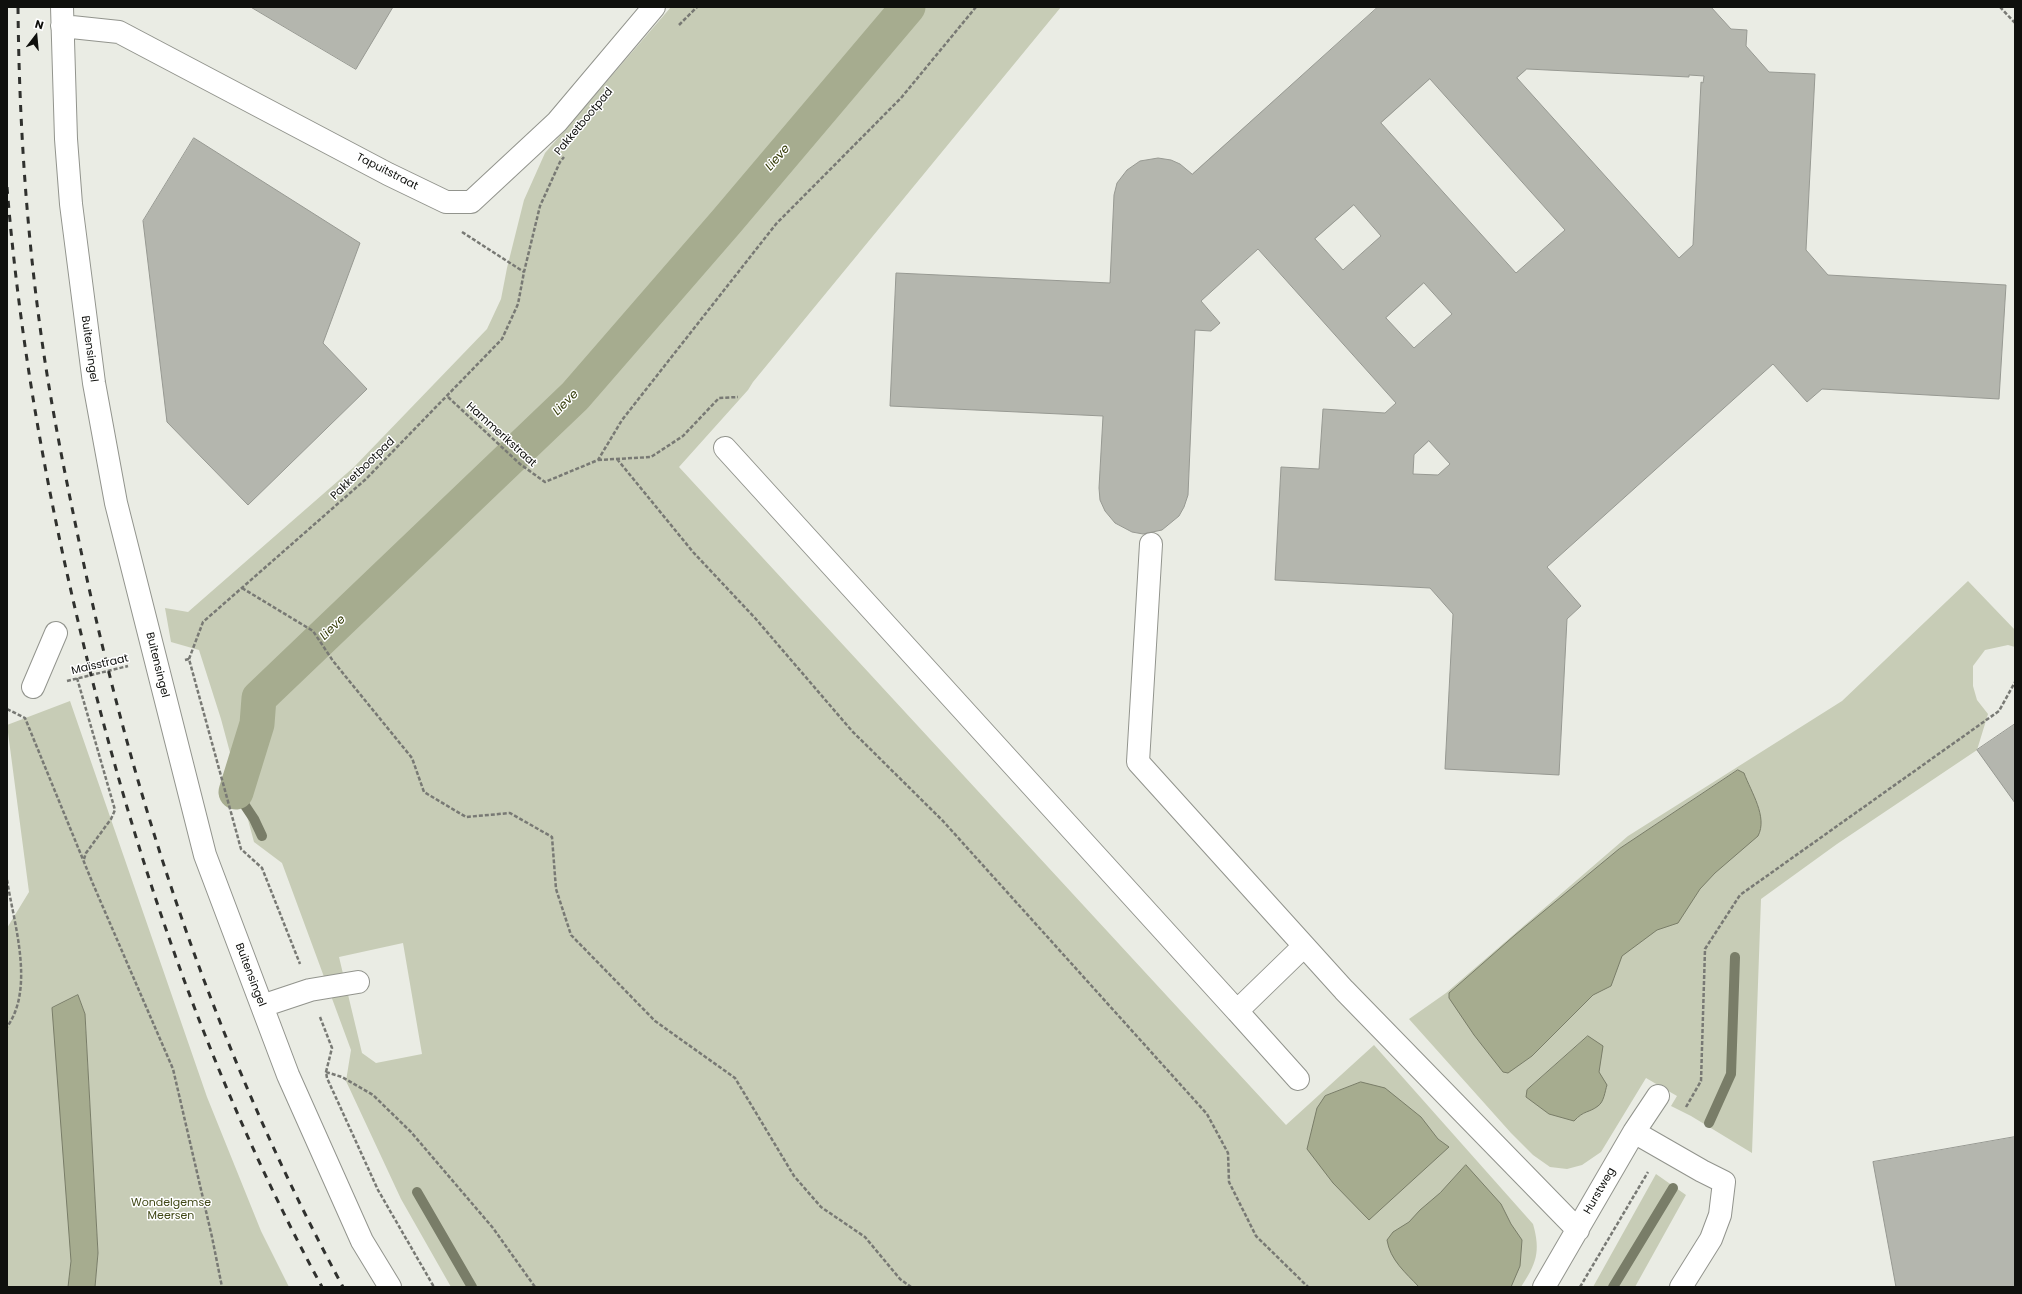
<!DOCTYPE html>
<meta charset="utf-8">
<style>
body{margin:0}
#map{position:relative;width:2022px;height:1294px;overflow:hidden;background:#eaece4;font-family:Poppins,sans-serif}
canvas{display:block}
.frame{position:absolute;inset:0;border:8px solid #0f100d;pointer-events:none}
.north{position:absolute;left:16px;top:16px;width:40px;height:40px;-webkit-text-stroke:3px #fff;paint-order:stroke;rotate:16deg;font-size:11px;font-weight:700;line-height:16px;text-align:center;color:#0f100d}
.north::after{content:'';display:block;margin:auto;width:14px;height:18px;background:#0f100d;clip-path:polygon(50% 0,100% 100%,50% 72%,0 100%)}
</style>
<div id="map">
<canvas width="2022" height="1294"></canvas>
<div class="frame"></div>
<div class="north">N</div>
</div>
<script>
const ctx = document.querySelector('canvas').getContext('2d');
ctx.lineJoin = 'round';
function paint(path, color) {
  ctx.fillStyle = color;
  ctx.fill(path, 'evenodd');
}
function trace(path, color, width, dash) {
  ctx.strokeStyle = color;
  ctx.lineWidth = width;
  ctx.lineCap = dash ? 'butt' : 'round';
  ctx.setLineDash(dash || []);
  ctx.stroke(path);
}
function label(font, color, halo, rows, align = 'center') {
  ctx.font = font + ' Poppins,sans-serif';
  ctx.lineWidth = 3;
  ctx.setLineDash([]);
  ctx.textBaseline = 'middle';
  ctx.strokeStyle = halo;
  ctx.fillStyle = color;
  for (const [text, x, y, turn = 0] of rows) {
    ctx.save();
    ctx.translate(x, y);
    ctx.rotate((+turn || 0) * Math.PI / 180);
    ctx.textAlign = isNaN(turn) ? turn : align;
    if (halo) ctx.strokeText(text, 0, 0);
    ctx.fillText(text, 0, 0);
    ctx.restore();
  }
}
paint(new Path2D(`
 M671,7h390l-308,375 -5,8 -69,77 607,658 88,-80 159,179c8,28 3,40 -12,63h-1070l-50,-88 -55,-118 5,-31 -69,-187 -28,-21 -33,-123 -22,-69 -28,-8 -6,-34 23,4 166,-145 133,-138 14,-30 6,-31 17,-68 21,-47zM403,943l19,111 -46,9 -14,-10 -23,-96z
 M1968,581l47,49v17l-7,-2 -23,5 -12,16v20l4,14 11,14 -11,36 -140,94 -76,55 -9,254 -61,-37 -20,-10 6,-10 -31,-18 -45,74 -19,13 -15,4 -17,-2 -17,-12 -22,-22 -102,-114 37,-26 182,-157 214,-135z
 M70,701l137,396 54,134 28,56h-194l3,-34 -13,-239 -7,-19 -7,266 -3,26h-61v-359l22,-36 -22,-167z
 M1656,1174l30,21 -51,92h-42z`), '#c7ccb6');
const water = new Path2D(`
 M1738,770l6,3c7,19 24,44 14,63l-43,37 -15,16 -22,34 -21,7 -35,26 -11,30 -18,9 -61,61 -24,17 -5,-1 -29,-37 -25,-37v-5l66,-58 104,-86z
 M78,995l7,19 13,239 -3,34h-27l3,-26 -19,-253z
 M1588,1036l15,10 -4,26 8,13c-2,6 -3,17 -9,21 -9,7 -14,4 -24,15l-25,-7 -23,-17 1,-7z
 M1361,1082l24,6 36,29 17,22 11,8 -80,73 -36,-37 -26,-34 10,-41 8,-12z
 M1466,1165l35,39 10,20 11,16 -2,26 -9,21h-92c-13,-14 -29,-27 -32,-47l6,-8 16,-10 11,-12 20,-17z`);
paint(water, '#a6ac8f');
trace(water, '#797d68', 1);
trace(new Path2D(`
 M236,792l18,27 8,17
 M1709,1123l22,-49 4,-117
 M417,1192l55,95
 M1613,1287l60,-99`), '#797d68', 10);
trace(new Path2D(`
 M236,792l21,-68 2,-26 316,-302 151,-174 182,-215`), '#a6ac8f', 35);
const building = new Path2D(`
 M251,7h142l-37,62z
 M1378,7h333l20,22 16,1 -1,16 23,26 46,2 -9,176 22,25 178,10 -7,114 -177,-10 -15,13 -34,-38 -226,203 34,39 -14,13 -8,156 -114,-6 8,-155 -23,-26 -155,-8 6,-113 38,2 4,-60 62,4 11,-10 -138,-154 -57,52 19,22 -9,8 -16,-1 -7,165 -4,12 -5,9 -17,14 -19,4 -11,-2 -17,-9 -10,-12 -5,-11 -1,-12 4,-72 -213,-10 6,-133 214,10 4,-88 3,-12 10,-13 13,-9 18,-3 13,2 9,4 12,10zM1527,69l162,8v-2l15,1 -1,7 -2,-1 -8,163 -14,13 -162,-180zM1430,79l135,151 -49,43 -135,-150zM1354,205l27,31 -38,34 -28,-31zM1424,283l28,31 -38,34 -28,-30zM1429,441l21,23 -12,11 -25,-1 1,-19z
 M194,138l166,105 -37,100 44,46 -119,116 -81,-83 -24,-201z
 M2015,724v79l-38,-53z
 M2015,1137v150h-119l-23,-125z`);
paint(building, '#b4b6ae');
trace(building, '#979992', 1);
const minor = new Path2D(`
 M62,7l4,132 5,65 23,179 22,120 89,352 83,220 74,166 28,46
 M62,26l57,6 269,142 58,28h25l86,-80 97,-115
 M725,448l512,563 67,-65
 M1151,544l-13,218 206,228 234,240
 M33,687l23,-54
 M262,1006l48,-16 48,-8
 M1237,1011l61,68
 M1634,1132l68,39 22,11 -4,33 -9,24 -30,48
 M1544,1287l90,-155 24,-36`);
trace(minor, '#92948d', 24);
trace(new Path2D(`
 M2000,7l15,16
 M679,25l18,-18
 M462,232l62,40
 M448,397l72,67 25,18 53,-22 24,-40 154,-196 125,-126 75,-91
 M617,459l76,93 62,66 97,113 91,90 264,293 21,39 1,29 27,54 52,51
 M598,460l53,-3 32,-21 36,-38 19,-1
 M242,588l71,43 20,30 79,97 12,34 42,25 44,-4 42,24 4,52 15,46 84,86 80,57 59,98 27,31 44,30 35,42 11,8
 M189,659l14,-37 163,-143 136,-140 16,-35 6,-32 16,-66 20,-44 4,-5
 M185,660l4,-1 52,190 21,19 38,96
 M77,678l38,132 -4,9 -25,34 -2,6
 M67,681l61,-15
 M7,709l18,9 68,166 80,185 39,168 10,50
 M7,880c7,44 28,108 0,147
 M320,1017l12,31 -6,24 1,6 51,112 56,97
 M326,1072l16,5 31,18 38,37 82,96 42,59
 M1686,1107l15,-26 4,-132 35,-54 259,-184 16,-29
 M1580,1287l68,-115`), '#787974', 2.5, [4, 2]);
trace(minor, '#fff', 22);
trace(new Path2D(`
 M18,7c1,109 8,219 23,327 10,73 25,145 40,217 54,257 137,505 262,736
 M7,187c12,147 37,291 71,434 54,231 130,456 244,666`), '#30312e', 3, [7, 7]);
label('11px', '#0f100d', '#fff', [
 ["Pakketbootpad",584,122,-50],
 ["Tapuitstraat",387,172,27],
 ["Buitensingel",89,349,82],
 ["Hammerikstraat",501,435,42],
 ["Pakketbootpad",363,469,-44],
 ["Maïsstraat",100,665,-13],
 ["Buitensingel",157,665,76],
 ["Buitensingel",250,975,69],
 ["Hurstweg",1600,1191,-60]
]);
label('11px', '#404816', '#fff', [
 ["Wondelgemse",171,1203],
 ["Meersen",171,1216]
]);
label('italic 12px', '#313803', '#fff', [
 ["Lieve",778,158,-49],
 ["Lieve",566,403,-45],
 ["Lieve",333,628,-44]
]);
</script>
